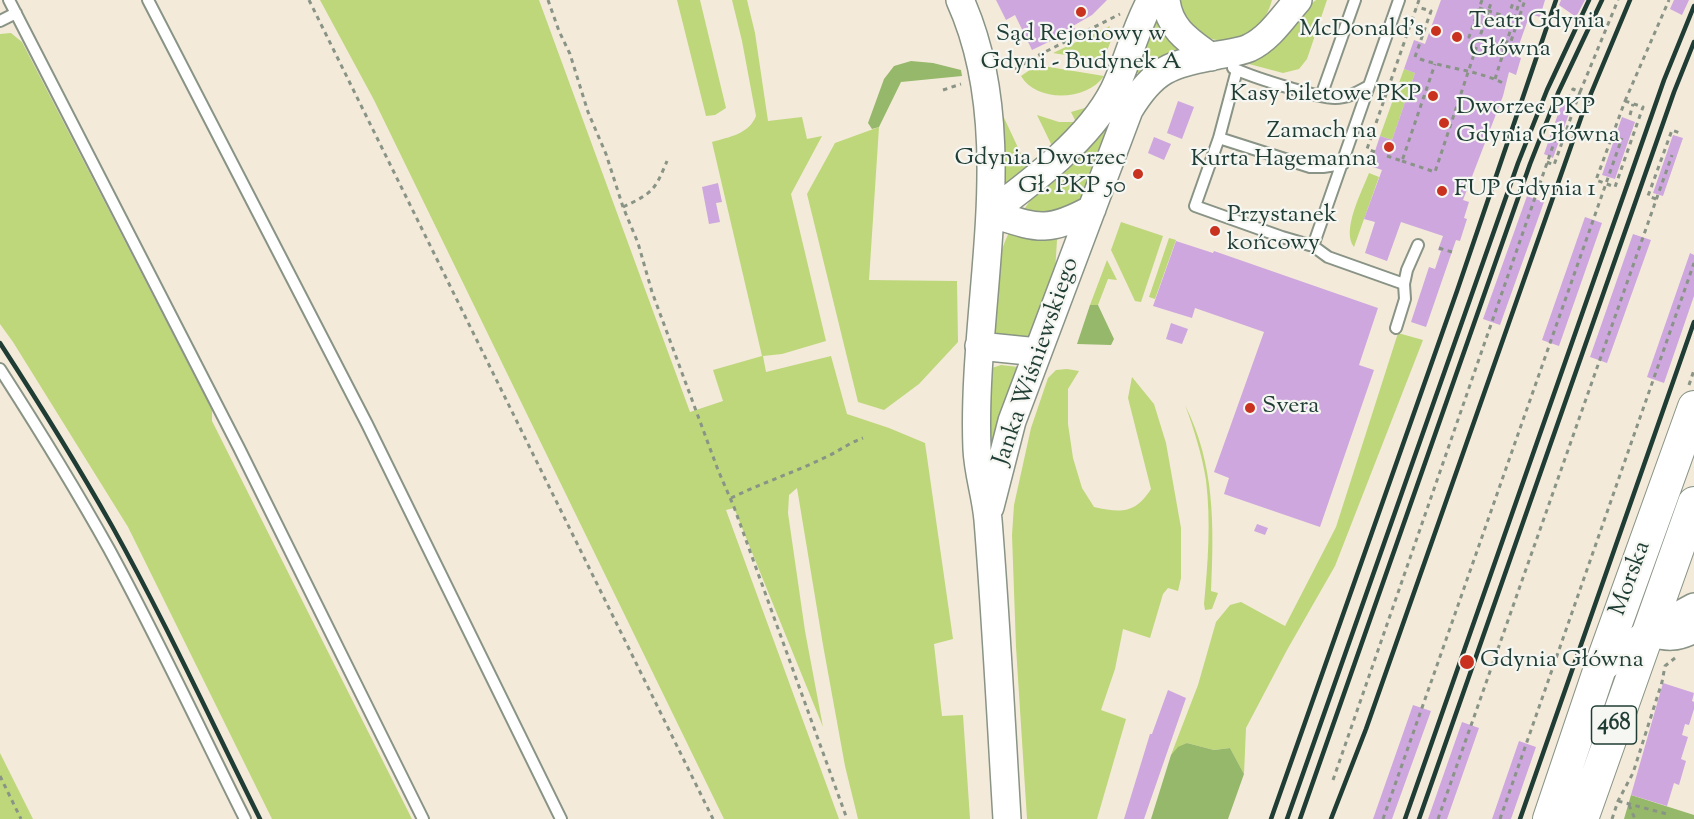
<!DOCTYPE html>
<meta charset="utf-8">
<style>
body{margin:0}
canvas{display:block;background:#f3ead9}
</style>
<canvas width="1694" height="819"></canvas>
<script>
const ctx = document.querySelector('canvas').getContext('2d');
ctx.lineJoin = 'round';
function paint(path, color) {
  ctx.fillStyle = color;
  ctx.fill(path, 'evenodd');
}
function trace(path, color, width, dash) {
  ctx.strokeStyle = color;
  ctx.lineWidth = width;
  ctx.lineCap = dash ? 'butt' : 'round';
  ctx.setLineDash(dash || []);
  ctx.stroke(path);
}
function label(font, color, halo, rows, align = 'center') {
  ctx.font = font + ' "Sorts Mill Goudy",serif';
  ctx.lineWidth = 4.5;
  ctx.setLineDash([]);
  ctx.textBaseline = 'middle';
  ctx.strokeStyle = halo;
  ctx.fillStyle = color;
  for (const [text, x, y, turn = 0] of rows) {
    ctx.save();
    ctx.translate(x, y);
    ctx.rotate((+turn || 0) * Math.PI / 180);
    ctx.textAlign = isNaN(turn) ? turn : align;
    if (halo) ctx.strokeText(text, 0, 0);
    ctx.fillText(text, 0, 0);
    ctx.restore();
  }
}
paint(new Path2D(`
 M320,0h219l151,412 33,-11 -10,-31 49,-14 -50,-214c17,-5 37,-8 44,-26l-14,-75 -10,-41h15l8,33 13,88 34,-4 5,22 15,-3 -31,58 35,147 -44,13 -19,2 3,16 65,-16 16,58 42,14 36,15 28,196 -19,5 8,72 21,-1 7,104h-112l-13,-53 -22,-121 -26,-157 -8,7 -1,18 17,118 18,96 -89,-219 -8,2 113,309h-115l-350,-719z
 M677,0h23l26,108 -11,7 -9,1z
 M1178,0h94c-8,33 -46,54 -75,31 -3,-3 -8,-6 -10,-9 -4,-7 -6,-15 -9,-22z
 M1316,0h11l-20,59 -8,10 -16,4 -34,-9c12,-6 23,-13 32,-23 13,-14 19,-30 35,-41z
 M1154,13l25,36 -14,7 -24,18 -10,-4z
 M1110,26l-4,10 6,2 -9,23 -50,-8z
 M11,33l11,9 190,368v11l200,398h-140l-144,-292 -115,-185 -13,-18v-290z
 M1037,65l67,11c-17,25 -67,27 -83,0z
 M1404,69l11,4 -23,67 -12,-4z
 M999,107l29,62 -24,22z
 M1088,107l2,1 -12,15 -25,25 -16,-33 22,7h17l-5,-10z
 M1119,107l-38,95 -28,13 -30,-4 11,-16z
 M879,127l-10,153 88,1 1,61 -39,42 -35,26 -26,-8 -51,-208 28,-51z
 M1369,173l10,4 -25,70c-13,-16 8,-56 15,-74z
 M1121,222l42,14 -22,66 -6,-1 -24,-51z
 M1011,229l45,9 1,2 -2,32 -21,67 -34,1 -8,-8c2,-35 1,-71 19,-103z
 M1169,238l7,2 -21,59 -6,-2z
 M1107,260l10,20 -9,-1 -10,26h-8z
 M1398,333l25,7 -88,226 -48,84 -41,78 -2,46 -14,-26 -16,2 -27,-7 -16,12 27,-70 18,-63 14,-17 11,-3 44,24 51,-99z
 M1001,365l17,2 -18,72 -13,17 5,-88z
 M1067,369l12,2 -11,18v35l5,34 9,30 12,19c27,6 41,7 57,-18l-23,-91 4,-21 22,27 12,39 15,85v50l-3,13 -10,-3 -5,6 -13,44 -27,-9 -8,40 -14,41 25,9 -29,100h-70l-11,-172 -4,-112 2,-30 17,-77 17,-50 8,-8z
 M1185,405c30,60 29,120 26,186l7,2 -6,16 -7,1 -1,-6c4,-41 7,-82 2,-124 -4,-25 -12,-51 -21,-75z
 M0,753l33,66h-33z`), '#bed77b');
paint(new Path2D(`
 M911,61l22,2 28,7 1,6 -61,6 -22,45 -7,2 -4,-6 16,-44 10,-13z
 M1090,305h8l16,34 -3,6 -34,-1z
 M1187,743l27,7 16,-2 14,26 -16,45h-77l20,-64 7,-8z
 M1631,795l63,20v4h-70z`), '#96b86b');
paint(new Path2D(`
 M996,0h111l-15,15 -19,11 2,3 -43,21 -17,-35 -9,5z
 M1441,0h104l-5,17 -10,-3 -15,42 6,2 -5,17 -7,-3 -6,24 -40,104 6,2 -5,16 3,1 -7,22 -4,-1 -30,87 -15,-5 18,-55 6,2 6,-18 -3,-1 5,-14 -42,-14 -14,39 -22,-8 10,-31 -11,-3 18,-49 -12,-4 10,-30 12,4 23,-67 -11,-4 10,-29 11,4z
 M1561,0h24l-9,17 -17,-12z
 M1674,0h15l-7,15 -12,-6z
 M1564,97l10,3 -21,58 -9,-4z
 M1178,101l16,6 -12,32 -15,-6z
 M1622,117l13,5 -20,57 -13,-4z
 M1673,135l10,3 -20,58 -10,-3z
 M1154,137l17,7 -7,16 -16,-7z
 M718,183l4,19 -6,1 4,19 -11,2 -7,-37z
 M1527,196l17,6 -44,123 -17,-6z
 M1585,217l17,6 -43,123 -17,-6z
 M1633,234l18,6 -44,123 -17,-6z
 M1176,241l37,12 1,-2 164,57 -19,57 15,5 -54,157 -96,-33 5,-16 -15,-6 50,-140 -69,-24 -3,10 -39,-12z
 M1690,253l4,2v41l-30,87 -17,-6z
 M1171,323l17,6 -6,15 -16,-5z
 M1257,524l11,4 -3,7 -11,-4z
 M1663,683l31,10 -2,8 2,1v7l-5,16 -4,-1 -3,11 6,2 -7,22 5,2 -7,24 -5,-2 -7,23 -36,-11z
 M1168,690l18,8 -42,121h-20l26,-85h2z
 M1413,705l18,6 -39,108h-19z
 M1462,722l17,6 -32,91h-19z
 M1519,741l17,6 -25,72h-19z`), '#cea7df');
const lane = new Path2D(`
 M9,0l230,448 184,371
 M148,0l219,424 194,395
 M0,21l16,-8
 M1233,68c16,8 84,30 102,30 13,0 23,-6 34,-12
 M1237,70l-18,68 -24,68 87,31 31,9 15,11 76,27
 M1321,96l34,-96
 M1219,138l91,29h13l20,-3
 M1313,246l86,-246
 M1396,328l9,-29 -1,-15 3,-14 11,-25
 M0,369c38,59 75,119 109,180 48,88 91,180 136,270`);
const secondary = new Path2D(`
 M960,0c62,137 11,303 17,449 1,24 9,47 11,71 8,100 13,199 19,299
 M1166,0c3,29 23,41 45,57
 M990,213c43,-32 100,-75 124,-123 14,-29 21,-61 37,-90
 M990,213c47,15 56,21 102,-4
 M979,346l59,6
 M990,507l22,-86 117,-311c26,-43 42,-45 89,-55 11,-2 22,-3 31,-7 21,-10 34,-31 49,-48
 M1649,632c18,6 28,6 45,-3
 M1599,671l49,-39 46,-25`);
const primary = new Path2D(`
 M1549,819l50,-148 95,-264
 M1582,819l112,-316`);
trace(lane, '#899486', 14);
trace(secondary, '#899486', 30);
trace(primary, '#899486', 34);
trace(new Path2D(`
 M309,0l404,819
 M548,0l11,31 11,23 18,58 18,42 17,53 15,36 14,49 66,178 16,37 113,312
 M1482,0l-13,37 39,13 17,-50
 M1479,8l35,11
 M1508,17l6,-17
 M1415,57l16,-46 -14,-4
 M1420,59c28,10 58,11 85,25
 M1015,69l20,-12 85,-43
 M1495,79l25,-79
 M943,90l18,-6
 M1580,92l38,-92
 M1625,101l18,6 -28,80 -19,-7z
 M1625,101l44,-101
 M1630,115l3,-11
 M1375,152l-8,-3 52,-149
 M1387,156l15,5 33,-97
 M1402,161l33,11 57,-172
 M1547,162l7,3 26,-73 -7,-3 -3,6
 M1656,199l-8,-3 24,-66 8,3
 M623,207c30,-14 32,-17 44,-46
 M1439,248l13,4
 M1689,385l5,-15
 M731,498c31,-15 64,-26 95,-41 13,-6 23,-14 37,-19
 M0,776l21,43
 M1333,780l230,-663
 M1618,801l49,13
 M1629,805l6,14
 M1383,819l239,-681
 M1438,819l234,-664
 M1500,819l194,-556
 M1612,819l6,-18 15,-28 29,-91 3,-16 10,-8`), '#899486', 3, [4.5, 4.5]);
trace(lane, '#fff', 10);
trace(secondary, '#fff', 27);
trace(primary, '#fff', 32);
trace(new Path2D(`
 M0,343c39,60 77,121 112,183 53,95 99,195 148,293
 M1271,819l186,-528 99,-291
 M1287,819l231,-656 29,-73 42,-90
 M1300,819l230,-655 28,-71 44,-93
 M1331,819l35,-90 216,-614 48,-115
 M1405,819l259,-739 30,-74
 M1419,819l255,-727 20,-50
 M1520,819l174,-497`), '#1f3d34', 4.5);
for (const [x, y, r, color] of [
 [1081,12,6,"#c8321e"],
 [1436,31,6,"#c8321e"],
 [1457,37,6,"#c8321e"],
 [1433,96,6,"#c8321e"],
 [1444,123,6,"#c8321e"],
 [1389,147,6,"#c8321e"],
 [1138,174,6,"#c8321e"],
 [1442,191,6,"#c8321e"],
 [1215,231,6,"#c8321e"],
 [1250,408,6,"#c8321e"],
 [1467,662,8,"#c8321e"]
]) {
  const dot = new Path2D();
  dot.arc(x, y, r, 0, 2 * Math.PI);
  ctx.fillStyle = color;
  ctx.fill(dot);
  trace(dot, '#f6f6f2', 2);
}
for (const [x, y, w] of [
 [1614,725,45]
]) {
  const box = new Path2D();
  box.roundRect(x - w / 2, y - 19, w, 38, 4.5);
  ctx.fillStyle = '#f6f6f2';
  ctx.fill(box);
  trace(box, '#1f3d34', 1.5);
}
label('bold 22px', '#1f3d34', null, [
 ["468",1614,725]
]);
label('24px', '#1f3d34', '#f6f6f2', [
 ["Teatr Gdynia",1469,23],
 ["Główna",1469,51],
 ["McDonald's",1424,31,"right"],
 ["Sąd Rejonowy w",1081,36,"center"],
 ["Gdyni - Budynek A",1081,64,"center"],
 ["Kasy biletowe PKP",1421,96,"right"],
 ["Dworzec PKP",1456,109],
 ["Gdynia Główna",1456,137],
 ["Zamach na",1377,133,"right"],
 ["Kurta Hagemanna",1377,161,"right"],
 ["Gdynia Dworzec",1126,160,"right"],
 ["Gł. PKP 50",1126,188,"right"],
 ["FUP Gdynia 1",1454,191],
 ["Przystanek",1227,217],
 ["końcowy",1227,245],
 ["Svera",1262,408],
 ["Gdynia Główna",1480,662]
], 'left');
label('24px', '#1f3d34', '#f6f6f2', [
 ["Janka Wiśniewskiego",1038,362,-71],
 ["Morska",1632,579,-70]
]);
</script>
